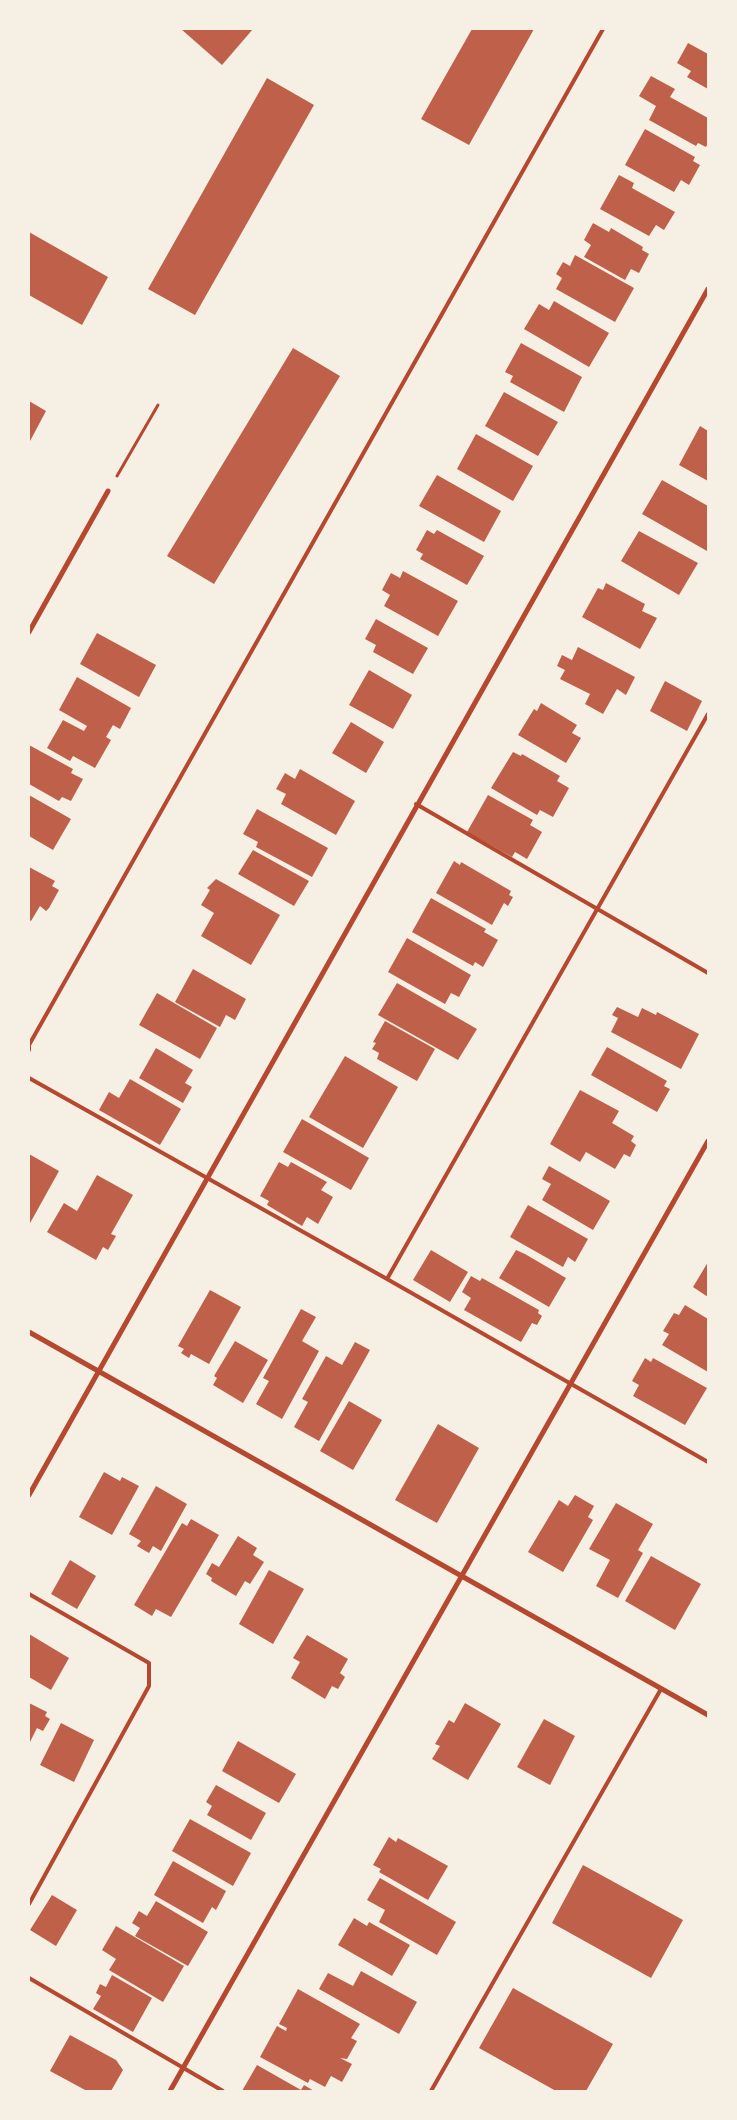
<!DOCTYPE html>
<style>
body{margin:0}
#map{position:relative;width:737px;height:2120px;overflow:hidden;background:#f6efe4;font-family:"IBM Plex Serif",serif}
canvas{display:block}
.frame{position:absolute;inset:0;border:30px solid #f6efe4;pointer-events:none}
</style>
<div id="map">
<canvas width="737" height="2120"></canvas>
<div class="frame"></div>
</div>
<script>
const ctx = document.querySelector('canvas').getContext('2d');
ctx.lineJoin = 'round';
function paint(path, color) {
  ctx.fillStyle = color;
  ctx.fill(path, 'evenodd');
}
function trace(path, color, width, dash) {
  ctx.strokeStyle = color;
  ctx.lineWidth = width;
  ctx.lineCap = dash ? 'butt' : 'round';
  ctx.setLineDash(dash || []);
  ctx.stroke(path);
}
paint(new Path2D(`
 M181,29h72l-31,36z
 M472,29h62l-65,116 -48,-26z
 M688,43l20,11v35l-21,-12 4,-6 -14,-8z
 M651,76l24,13 -5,8 38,21v25l-2,4 -8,-4 -2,3 -47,-26 7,-14 -17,-10z
 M267,78l47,27 -119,210 -47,-26z
 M645,129l50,28 -2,4 7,4 -11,20 -8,-5 -7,12 -49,-27z
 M619,175l15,8 -2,5 43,24 -11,18 -8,-5 -7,11 -49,-27z
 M593,223l16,9 2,-4 32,19 -1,3 7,4 -10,19 -8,-4 -6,11 -41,-23 7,-12 -7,-5z
 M29,232l79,45 -26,48 -53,-30z
 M575,255l59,33 -19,34 -59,-33 6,-11 -6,-4 7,-12 7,4z
 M554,301l55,32 -20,34 -65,-38 15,-25 10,6z
 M521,343l61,34 -18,35 -54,-30 3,-6 -8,-4z
 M293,348l47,28 -126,208 -47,-28z
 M504,392l54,30 -20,34 -53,-30z
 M29,401l17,10 -17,32z
 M700,426l8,5v50l-29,-16z
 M476,434l57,32 -20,35 -56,-32z
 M437,475l64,36 -17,31 -65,-36z
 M662,480l46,26 -1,45 -65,-37z
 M427,530l7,4 3,-4 47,26 -17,29 -47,-26 3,-5 -7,-4z
 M639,531l59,32 -19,32 -58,-34z
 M403,571l55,30 -20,35 -54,-30 6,-11 -8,-5 9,-17 9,5z
 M606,583l39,21 -3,7 15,7 -17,31 -58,-32 16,-29 5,2z
 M376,619l52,29 -15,26 -40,-22 3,-7 -11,-6z
 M97,633l59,32 -17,32 -59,-33z
 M578,647l57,30 -9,18 -9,-6 -14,25 -18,-10 5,-10 -30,-15 5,-9 -8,-4 5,-11 10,5z
 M369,670l43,25 -19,34 -44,-24z
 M77,677l54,31 -11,21 -7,-4 -7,12 5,3 -16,28 -22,-12 -3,5 -23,-13 16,-28 21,11 3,-5 -28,-16z
 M665,681l37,20 -15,30 -37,-20z
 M541,703l36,22 -5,8 9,5 -15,25 -48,-28 16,-26 3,2z
 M351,722l33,20 -18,31 -34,-20z
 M29,745l44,24 -2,4 12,6 -12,22 -9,-4 -3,4 -30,-17z
 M513,752l8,4 1,-2 38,22 -3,5 12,7 -16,29 -13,-7 -3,5 -46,-27z
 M300,769l55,32 -19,34 -55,-31 5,-10 -10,-5 9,-16 10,6z
 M29,795l42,24 -18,31 -24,-14z
 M488,795l45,25 -3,5 12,7 -15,27 -12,-7 -3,5 -45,-25z
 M257,809l71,39 -16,29 -56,-30 2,-5 -15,-8z
 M253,850l56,31 -15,25 -56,-32z
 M454,861l6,4 1,-3 50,29 -2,4 4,2 -5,9 -4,-3 -12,22 -56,-32z
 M29,867l26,14 -3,5 7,4 -10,18 -3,3 -6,-5 -9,15 -2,-1z
 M216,879l64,36 -29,50 -50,-29 13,-23 -13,-8 9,-15 -3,-2z
 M431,898l55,31 -2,3 14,8 -15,27 -8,-5 -2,4 -61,-34z
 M407,938l64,37 -12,22 -8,-4 -6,11 -57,-32z
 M193,969l53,30 -11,21 -9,-5 -6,12 -45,-25z
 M397,983l80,46 -19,31 -80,-45z
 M157,993l60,35 -17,31 -61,-34z
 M617,1007l21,10 4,-9 14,7 1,-3 42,22 -18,35 -70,-37 7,-14 -6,-3z
 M385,1021l50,28 -18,32 -40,-22 2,-6 -7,-4 4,-6 -3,-1z
 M607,1047l60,34 -3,5 6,3 -13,23 -66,-37z
 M156,1048l37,22 -8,13 7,4 -9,16 -44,-25z
 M345,1056l53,31 -35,61 -54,-31z
 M130,1079l51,30 -21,36 -61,-35 10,-18 10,6z
 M580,1090l39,21 -7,12 22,13 -3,5 5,4 -6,12 -6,-3 -9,15 -29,-17 -6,10 -30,-18z
 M302,1119l67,39 -18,32 -68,-38z
 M29,1154l30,17 -30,54z
 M279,1162l9,5 3,-5 36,20 -6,8 12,7 -15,27 -11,-7 -5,9 -35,-21 2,-4 -9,-5z
 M549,1166l61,35 -17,29 -51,-30 9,-16 -9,-5z
 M97,1175l36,20 -22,39 5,2 -8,14 -5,-3 -7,13 -49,-28 17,-29 13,8z
 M528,1205l60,34 -13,23 -7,-5 -5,10 -53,-30z
 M431,1250l37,22 -18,30 -37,-22z
 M516,1250l9,4 41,24 -17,29 -50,-29z
 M708,1262v35l-15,-10z
 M471,1276l9,5 2,-3 57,32 -1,3 4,3 -5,9 -5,-2 -11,19 -57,-32 7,-12 -9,-6z
 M210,1290l31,17 -32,57 -18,-10 -2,4 -8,-5 3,-4 -6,-3z
 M685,1305l23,14v53l-46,-27 7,-11 -6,-3 11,-18 5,2z
 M301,1309l15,8 -14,24 17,10 -37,68 -26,-15 13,-23 -6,-3z
 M235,1341l33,19 -25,43 -30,-18 4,-7 -3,-2z
 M355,1342l15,8 -51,91 -25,-14 14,-25 -6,-3 24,-43 16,9z
 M645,1358l6,4 2,-4 54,30 -22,37 -52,-29 6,-11 -7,-4z
 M349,1401l33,19 -29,50 -33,-19z
 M438,1424l41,24 -42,75 -42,-23z
 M104,1472l16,9 2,-4 17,9 -27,49 -33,-18z
 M156,1486l31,18 -26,47 -8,-5 -4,7 -12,-7 4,-5 -12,-7z
 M575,1495l19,11 -6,11 5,3 -30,52 -35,-20 31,-52 9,6z
 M616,1503l37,21 -15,26 5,3 -25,45 -22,-12 14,-26 -21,-11z
 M191,1519l28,16 -48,82 -15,-8 -4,7 -18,-11 48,-82 5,3z
 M238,1536l19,12 -4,7 11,7 -14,22 -5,-3 -9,15 -25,-15 1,-3 -6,-4 6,-11 7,4z
 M651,1556l50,28 -26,46 -50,-29z
 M70,1560l26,16 -19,33 -26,-15z
 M269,1570l35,19 -31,55 -34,-20z
 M29,1634l40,24 -18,32 -22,-13z
 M307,1635l41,24 -8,14 5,4 -7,12 -6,-3 -7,13 -34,-21 9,-16 -7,-4z
 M29,1703l18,9 -2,4 5,3 -7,12 -6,-3 -8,16z
 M465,1703l36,21 -33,56 -36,-21 8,-13 -5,-2 14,-24 5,3z
 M544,1719l31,17 -25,49 -33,-18z
 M61,1723l33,17 -20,42 -34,-17z
 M238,1741l58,33 -17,29 -57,-32z
 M216,1785l50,28 -15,27 -44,-25 5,-9 -6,-4z
 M190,1819l61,34 -18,33 -61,-35z
 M389,1837l7,5 2,-4 50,28 -20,34 -49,-28 2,-3 -8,-4z
 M173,1861l53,30 -10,19 -4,-3 -9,16 -49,-28z
 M583,1865l100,55 -32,58 -99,-55z
 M380,1878l76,44 -19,33 -58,-33 6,-12 -18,-10z
 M52,1895l25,15 -21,36 -26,-16z
 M156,1901l52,31 -20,34 -53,-30 5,-8 -8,-5 7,-12 8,5z
 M354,1918l13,8 2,-4 41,23 -18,31 -54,-31z
 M116,1926l68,40 -21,36 -54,-32 7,-11 -14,-9z
 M361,1971l56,31 -18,32 -80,-45 9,-16 25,13z
 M112,1975l40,23 -19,34 -40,-23 8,-13 -5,-3 4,-9 6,3z
 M513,1988l100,56 -27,47h-30l-77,-43z
 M298,1989l62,35 -9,14 6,3 -10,18 -7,-1 12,6 -10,18 -11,-6 -6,11 -15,-8 -2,4 -48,-26 17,-31 9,5 1,-3 -8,-4z
 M70,2035l46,25 7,10 -12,21h-24l-37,-20z
 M257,2065l44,25 3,-5 10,6h-72z`), '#bf614a');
trace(new Path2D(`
 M117,476l41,-71`), '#b5482f', 3);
trace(new Path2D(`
 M416,804l292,169
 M29,1050v-5l574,-1016
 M29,1078l358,201 321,183
 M387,1279l321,-565
 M29,1594l120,69v23l-120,218
 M29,1978l194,113
 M431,2091l230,-402`), '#b5482f', 4);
trace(new Path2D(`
 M29,632l79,-141
 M29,1332l679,383
 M29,1495l679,-1206
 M170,2091l538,-950`), '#b5482f', 5);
</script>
